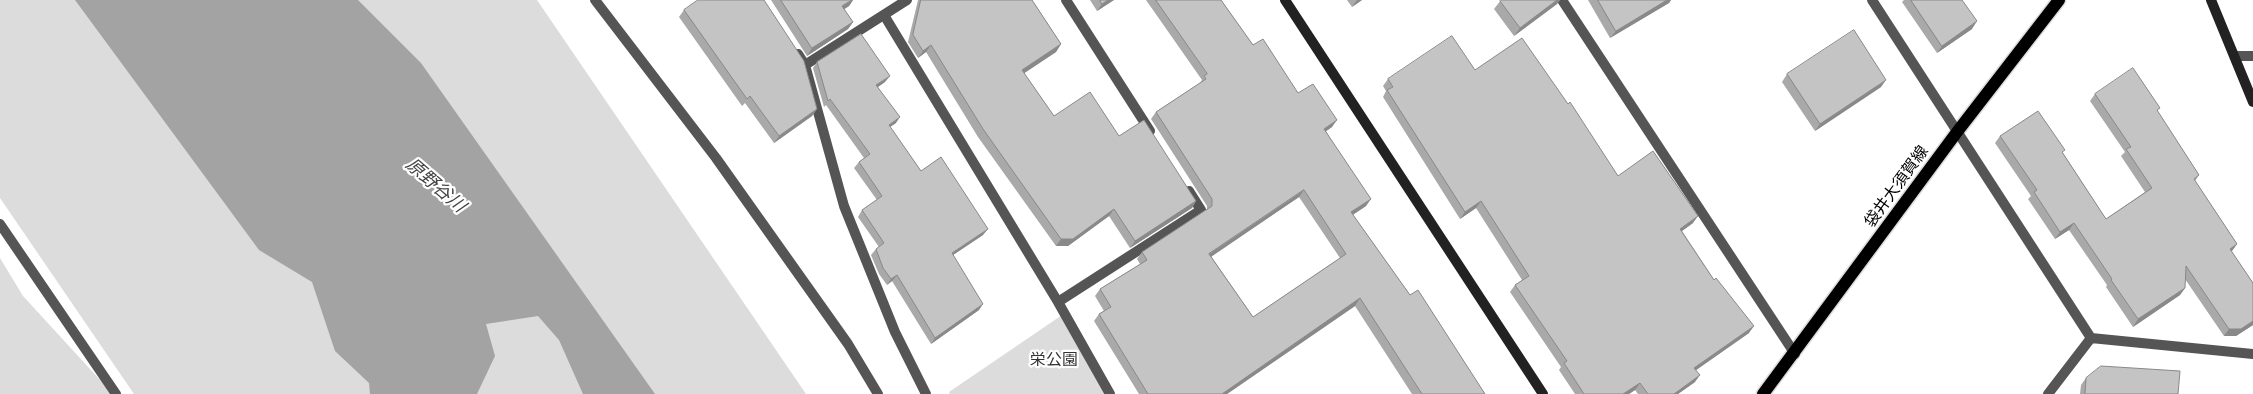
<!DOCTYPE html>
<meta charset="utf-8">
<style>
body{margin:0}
canvas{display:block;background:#fff}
</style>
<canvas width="2253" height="394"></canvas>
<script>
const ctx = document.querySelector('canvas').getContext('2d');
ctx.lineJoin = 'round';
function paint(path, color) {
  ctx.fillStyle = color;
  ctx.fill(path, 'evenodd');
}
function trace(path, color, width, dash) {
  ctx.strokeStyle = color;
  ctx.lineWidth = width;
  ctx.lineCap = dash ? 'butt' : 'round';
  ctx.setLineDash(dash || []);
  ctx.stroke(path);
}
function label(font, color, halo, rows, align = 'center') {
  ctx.font = font + ' "DM Sans","Noto Sans JP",sans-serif';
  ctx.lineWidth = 4.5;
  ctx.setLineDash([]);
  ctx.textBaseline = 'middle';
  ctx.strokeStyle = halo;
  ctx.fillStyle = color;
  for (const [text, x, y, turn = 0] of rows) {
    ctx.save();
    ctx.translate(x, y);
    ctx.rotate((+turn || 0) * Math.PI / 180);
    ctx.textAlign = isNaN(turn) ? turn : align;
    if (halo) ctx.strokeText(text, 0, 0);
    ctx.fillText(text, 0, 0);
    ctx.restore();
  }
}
paint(new Path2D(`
 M0,0h537l269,394h-672l-134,-196z
 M0,258l23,38 90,98h-113z
 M1065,313l45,81h-160l-1,-2z`), '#dcdcdc');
paint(new Path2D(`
 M75,0h283l63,63 234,331h-72l-24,-54 -21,-24 -52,8 9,32 -18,38h-107l-1,-11 -34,-32 -23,-69 -53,-32z`), '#a3a3a3');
const primary = new Path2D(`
 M1763,394l194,-262 102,-132`);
trace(primary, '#dbdbdb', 15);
trace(new Path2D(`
 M595,0l121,158 132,186 30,50
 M1066,0l84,131
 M1562,0l233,354
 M1872,0l219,338
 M884,15l174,287 52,92
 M798,54l7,11 39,141 51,126 31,62
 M2235,56h18
 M805,65l102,-65
 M0,224l116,170
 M1058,302l143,-92 -12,-19
 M2091,338l162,16
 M2048,394l43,-56`), '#555', 10);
trace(new Path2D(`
 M1285,0l258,394
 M2211,0l42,102`), '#222', 10);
trace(primary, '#000', 12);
paint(new Path2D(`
 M771,0h82l-4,6 -5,3 9,13 -5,7 -41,27z
 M918,0h114l29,44 -5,8 -32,21 30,43 65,20 77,65 -4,7 -62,40 -21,-32 -41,30h-12l-78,-109 -52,-85 -8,6 -10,-16z
 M1090,0h24l-17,11z
 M1146,0h75l32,45 45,48 34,34 -6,4 40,75 -13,9 57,80 75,99h-73l-57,-88 -128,88h-88l-45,-73 5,-7 5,-3 -9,-15 5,-7 40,-25 -3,-5 5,-7 65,-43v-3l-56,-87 5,-7 44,-29 2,-3zM1299,197l41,61 -87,59 -42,-61z
 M1347,0h15l-10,7z
 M1501,0h59l-3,4 -43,32 -20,-27z
 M1588,0h83l-2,3 -59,35z
 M1904,0h58l10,29 -35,24 -35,-51z
 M684,10l133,99 -5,7 -38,27 -29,-40 -3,3 -63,-89z
 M817,62l68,20 -7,5 18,36 -6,4 31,44 62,64 -30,20 26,55 -48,34 -39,-63 -5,4 -8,-11 -8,-19 5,-6 3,-2 -21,-30 4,-7 15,-10 -23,-32 5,-6 5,-4 -38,-53 -2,2 -11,-39z
 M1475,70l93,34 50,72 75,47 -11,8 67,102 -53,37 -1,12 -17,12h-40l-3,-4 -6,4h-54l-16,-24 2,-3 -51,-75 5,-7 7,-5 -46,-72 -16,11 -77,-122 3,-6 -3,-5 5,-7z
 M1787,74l94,13 -66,44 -33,-49z
 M2095,94l62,18 42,63 -4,6 42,63 -6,8 22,31v42l-17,11h-12l-39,-57v9l-5,7 -47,32 -27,-40 1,-2 -38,-55 -14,9 -27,-40 3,-3 -36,-53 5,-7 63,17 43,66 39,-27 -24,-36 4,-4 -35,-51z
 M2086,378l92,16h-98l1,-9z`), '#a9a9a9');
paint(new Path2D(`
 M852,0h1l-4,6 -12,8 5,-8z
 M1108,0h6l-17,11 5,-7z
 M1357,0h5l-10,7z
 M1557,0h3l-3,4 -43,32 6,-8z
 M1667,0h4l-2,3 -59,35 6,-7z
 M1977,21l-5,8 -35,24 5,-7z
 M853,22l-5,7 -41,27 5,-8z
 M1061,44l-5,8 -39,26 5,-8z
 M931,45l-5,7 -8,6 5,-7z
 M890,76l-5,6 -13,9 4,-6z
 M1886,80l-5,7 -66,44 5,-7z
 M817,109l-5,7 -38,27 5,-7z
 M900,117l-4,6 -12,8 5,-6z
 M1337,120l-5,7 -13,9 5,-7z
 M1304,190l-5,7 -94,64 4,-7z
 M1371,199l-5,7 -20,13 5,-7z
 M1196,201l-4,7 -62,40 5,-7z
 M1481,201l-5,7 -16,11 5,-7z
 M1114,209l-5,7 -41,30h-12l5,-7z
 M1698,216l-5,7 -18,13 5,-7z
 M2074,223l-5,7 -14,9 5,-7z
 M988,229l-5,6 -36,24 5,-6z
 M2237,244l-5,7 -7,5 5,-7z
 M897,275l-5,6 -5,4 4,-6z
 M2185,288l-5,7 -47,32 5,-8z
 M1360,298l-5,8 -128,88h-5z
 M983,304l-4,6 -48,34 4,-6z
 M2253,321v4l-17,11h-12l5,-7z
 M1754,326l-5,7 -60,42 5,-7z
 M1700,375l-5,7 -17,12h-4z
 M1640,383l-5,7 -6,4h-6z`), '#898989');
const building = new Path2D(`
 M698,0h66l40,61 13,48 -38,27 -29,-40 -3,3 -63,-89z
 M781,0h71l-10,6 11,16 -41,26z
 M921,0h111l29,44 -39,26 32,46 36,-24 29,44 25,-16 52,81 -61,40 -21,-32 -41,30h-12l-78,-110 -52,-84 -8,6 -10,-16z
 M1100,0h8l-6,4z
 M1156,0h65l32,45 10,-6 35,54 15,-9 24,36 -13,9 47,70 -20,13 59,83 8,-5 67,104h-63l-62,-96 -138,96h-74l-49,-80 12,-7 -11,-18 47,-29 -5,-8 70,-46v-7l-56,-87 50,-33 -2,-3 3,-2zM1304,190l42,64 -93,63 -44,-63z
 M1501,0h56l-37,28 -20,-27z
 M1598,0h69l-51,31z
 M1911,0h51l15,21 -35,25z
 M1854,30l32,50 -66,44 -33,-50z
 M861,34l29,42 -14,9 24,32 -11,8 32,46 20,-14 47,72 -36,24 31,51 -48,34 -38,-63 -6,4 -8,-11 -7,-19 8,-6 -22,-33 20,-14 -23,-34 11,-8 -40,-55 -2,2 -11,-39z
 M1452,36l23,34 47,-32 46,66 2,-2 48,74 35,-25 45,65 -18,13 34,51 2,-2 38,48 -60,42 6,7 -26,19h-26l-8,-11 -17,11h-39l-20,-31 3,-2 -52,-76 14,-9 -48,-75 -16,11 -78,-122 6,-3 -5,-8z
 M2133,68l27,40 -3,2 42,65 -5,4 43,65 -7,5 23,34v38l-12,8h-12l-43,-63 -1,22 -47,31 -27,-39 1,-1 -38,-56 -14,9 -26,-40 3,-2 -37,-54 38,-25 27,39 -3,2 44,67 46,-31 -26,-39 5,-2 -36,-53z
 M2101,366l79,5 -2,23h-93l1,-16z`);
paint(building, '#c4c4c4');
trace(building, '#898989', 1);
label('16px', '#000', '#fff', [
 ["袋井大須賀線",1897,187,-54]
]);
label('16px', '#333', '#fff', [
 ["栄公園",1054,361]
]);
label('italic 18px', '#444', '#fff', [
 ["原野谷川",435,186,41]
]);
</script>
